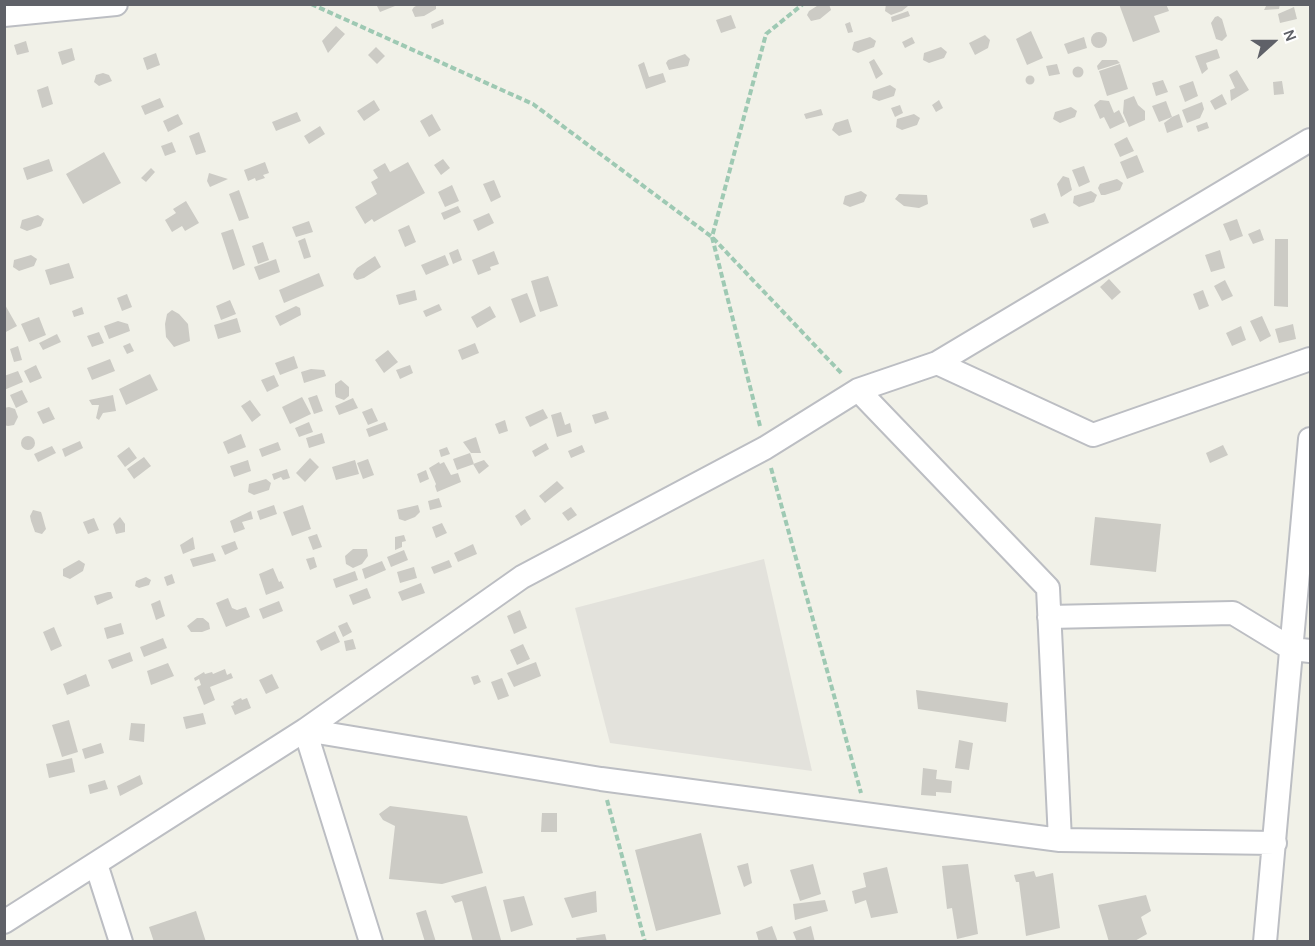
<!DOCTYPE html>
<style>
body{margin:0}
#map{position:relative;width:1315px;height:946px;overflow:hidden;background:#f1f1e8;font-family:Karla,sans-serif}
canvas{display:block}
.frame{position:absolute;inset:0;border:6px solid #5f6168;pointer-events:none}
.north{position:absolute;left:1243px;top:12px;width:60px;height:60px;-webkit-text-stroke:4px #fff;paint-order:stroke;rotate:69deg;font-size:16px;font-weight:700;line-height:24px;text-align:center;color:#5f6168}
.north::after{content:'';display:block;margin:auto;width:21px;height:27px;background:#5f6168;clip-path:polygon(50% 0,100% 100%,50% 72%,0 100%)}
</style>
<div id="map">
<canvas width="1315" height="946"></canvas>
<div class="frame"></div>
<div class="north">N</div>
</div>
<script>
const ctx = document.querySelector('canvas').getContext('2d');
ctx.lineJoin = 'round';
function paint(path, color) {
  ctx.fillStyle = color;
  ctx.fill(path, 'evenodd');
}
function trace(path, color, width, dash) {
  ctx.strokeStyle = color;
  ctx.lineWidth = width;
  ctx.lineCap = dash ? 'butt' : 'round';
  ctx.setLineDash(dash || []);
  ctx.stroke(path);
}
paint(new Path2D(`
 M764,559l48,212 -202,-28 -35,-135z`), '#e3e2dc');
paint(new Path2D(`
 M376,4h18l1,2 -15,6z
 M420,4h16v5l-12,7 -9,1 -3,-7 2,-3z
 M820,4h9l2,6 -11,9 -9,2 -4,-6 2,-4z
 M886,4h22v2l-6,5 -11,4 -6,-4z
 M1119,4h47l3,7 -15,5 6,16 -27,10z
 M1267,4h13l-1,5 -15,1z
 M1294,7l3,12 -17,4 -2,-9z
 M908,11l2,5 -18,6 -1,-5z
 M731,15l5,13 -15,5 -5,-13z
 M1218,16l4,3 5,17 -5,5 -6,-2 -5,-16 4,-6z
 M443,19l1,5 -12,5 -1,-5z
 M850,22l3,10 -5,1 -3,-9z
 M336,26l9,8 -17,19 -6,-12z
 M1031,31l12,27 -16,7 -11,-26z
 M1091 40a8 8 0 1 1 16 0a8 8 0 1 1-16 0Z
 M985,35l5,5 -2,8 -13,7 -6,-12z
 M870,37l6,4 -2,6 -16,6 -6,-3 2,-8z
 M912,37l3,6 -10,5 -3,-6z
 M1084,37l3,11 -19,6 -4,-10z
 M26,41l3,11 -12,3 -3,-10z
 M376,47l9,9 -8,8 -9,-9z
 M941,47l6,5 -3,6 -15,5 -6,-3 1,-7z
 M72,48l3,12 -13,5 -4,-13z
 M1217,49l3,9 -14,5 2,6 -6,5 -7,-18z
 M156,53l4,12 -13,5 -4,-12z
 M685,54l5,5 -2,7 -19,4 -3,-7 2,-3z
 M874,59l9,15 -7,5 -7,-17z
 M1102,60h15l3,3 -22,7 -1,-4z
 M644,62l5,15 14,-4 3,9 -20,7 -8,-24z
 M1057,64l3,10 -11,2 -3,-10z
 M1120,64l8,25 -21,7 -8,-25z
 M1072.5 72a5.5 5.5 0 1 1 11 0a5.5 5.5 0 1 1-11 0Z
 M1237,70l12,20 -18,11 -1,-11 5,-2 -6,-13z
 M103,73l6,2 3,6 -13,5 -5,-4 2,-7z
 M1025.5 80a4.5 4.5 0 1 1 9 0a4.5 4.5 0 1 1-9 0Z
 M1163,80l5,12 -12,4 -4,-13z
 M1193,81l5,15 -13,6 -6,-16z
 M1282,81l2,13 -10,1 -1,-13z
 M890,85l6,4 -2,7 -15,5 -7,-3 1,-7z
 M48,86l5,18 -11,4 -5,-18z
 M1222,94l5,10 -12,6 -5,-9z
 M1134,96l4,9 7,6v9l-16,7 -6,-14 1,-13z
 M160,98l4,9 -19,8 -4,-9z
 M374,100l6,10 -16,11 -7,-10z
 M939,100l4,8 -7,4 -4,-7z
 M1100,100l9,1 5,12 5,-3 6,12 -15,7 -6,-12 -4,2 -6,-14z
 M1166,101l6,16 7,-3 4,13 -16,6 -3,-10 8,-6 -13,5 -7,-16z
 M1202,102l2,7 -4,9 -13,5 -5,-13z
 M900,105l3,8 -8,4 -4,-9z
 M1071,107l6,4 -2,6 -15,6 -7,-4 2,-7z
 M821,109l2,6 -17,4 -2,-5z
 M297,112l4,9 -25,10 -4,-9z
 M178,114l5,10 -15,8 -5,-11z
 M432,114l9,16 -12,7 -9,-16z
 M914,114l6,4 -3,7 -15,5 -6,-3 1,-8z
 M848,119l4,13 -13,4 -7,-6 3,-7z
 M1207,122l2,6 -11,4 -2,-6z
 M320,126l5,8 -16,10 -5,-8z
 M199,132l7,20 -10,3 -7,-19z
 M1127,137l7,14 -14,6 -6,-13z
 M172,142l4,10 -11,4 -4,-10z
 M104,152l17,31 -38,21 -17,-30z
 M1137,155l7,17 -17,7 -7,-17z
 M49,159l4,12 -26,9 -4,-12z
 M443,159l7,9 -9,7 -7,-10z
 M265,162l4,11 -6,2 2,3 -9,3 -1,-3 -7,3 -4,-11z
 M408,162l17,31 -51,29 -2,-3 -7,5 -10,-17 22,-13 -6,-12 7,-4 -5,-8 12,-7 5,9z
 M1084,166l6,16 -11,5 -7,-17z
 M151,168l4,4 -9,10 -5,-4z
 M209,173l19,6 -18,8 -3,-6z
 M1063,176l6,2 3,12 -11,7 -4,-13z
 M1117,179l6,4 -3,7 -15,5h-4l-3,-7 2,-4z
 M494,180l7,17 -10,5 -8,-18z
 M452,185l7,16 -14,6 -7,-15z
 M239,190l10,28 -10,3 -10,-27z
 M861,191l6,4 -3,7 -14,5 -7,-3 2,-8z
 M1091,191l6,4 -3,7 -15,5 -6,-4 1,-7z
 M899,194l28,1 1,9 -9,4 -15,-2 -9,-7z
 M186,201l13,22 -14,8 -3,-5 -10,6 -7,-12 11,-7 -3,-4z
 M458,206l3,6 -17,8 -3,-7z
 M489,213l5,10 -16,8 -5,-11z
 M1045,213l4,10 -16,5 -3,-9z
 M38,215l6,4 -3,7 -14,5 -7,-3 2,-8z
 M1237,219l6,17 -13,5 -7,-17z
 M309,221l4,11 -17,5 -4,-10z
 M409,225l7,17 -11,5 -7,-17z
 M233,229l12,36 -12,5 -12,-37z
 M1260,229l4,11 -11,4 -5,-10z
 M305,238l6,19 -7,2 -6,-18z
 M1275,239h13v68l-14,-1z
 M263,242l6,18 -11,4 -6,-18z
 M458,249l4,11 -9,4 -4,-11z
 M1220,250l5,18 -14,4 -6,-17z
 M494,251l5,13 -9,3 1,3 -13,5 -6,-15z
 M31,255l6,4 -3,7 -15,5 -6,-4 1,-7z
 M445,255l4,10 -23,10 -5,-10z
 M375,256l6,11 -17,11 -7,2 -3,-2 -1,-4 4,-6z
 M276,259l4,13 -21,8 -5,-13z
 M69,263l5,15 -24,7 -5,-15z
 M319,273l5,13 -40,17 -5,-13z
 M548,276l10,30 -18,6 -9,-31z
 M1109,279l12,13 -9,8 -12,-13z
 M1225,280l8,16 -11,5 -8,-15z
 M415,290l2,10 -18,5 -3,-10z
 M1203,290l6,16 -10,4 -6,-16z
 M527,293l9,23 -16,7 -9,-24z
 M127,294l5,13 -10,4 -5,-13z
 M230,300l6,14 -15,6 -5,-14z
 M4,303l13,23 -13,7z
 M439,304l3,6 -16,7 -3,-6z
 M296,306l4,2 1,7 -21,11 -5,-10z
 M490,306l6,11 -19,11 -6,-11z
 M82,307l2,7 -10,3 -2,-6z
 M172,310l7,4 9,10 2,17 -16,6 -8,-10 -1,-13 2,-10z
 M1262,316l9,20 -11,6 -10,-21z
 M39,317l7,18 -17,7 -8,-18z
 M237,318l4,14 -23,7 -4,-14z
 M118,321l10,3 2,7 -21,8 -5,-13z
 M1293,324l3,15 -17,4 -4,-14z
 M1241,326l5,14 -14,6 -6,-13z
 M99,332l5,11 -12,4 -5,-11z
 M57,334l4,8 -18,8 -4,-7z
 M130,343l4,8 -7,3 -4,-8z
 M475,343l4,10 -17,7 -4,-10z
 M18,346l4,14 -8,2 -4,-13z
 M388,350l10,12 -14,11 -9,-13z
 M294,356l4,12 -18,7 -5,-12z
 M110,359l5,12 -23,9 -5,-12z
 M36,365l6,13 -12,5 -6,-12z
 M410,365l3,8 -13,6 -4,-9z
 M311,369l13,1 2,6 -22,7 -3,-11z
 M18,371l5,11 -19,8v-14z
 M150,374l8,16 -32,15 -7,-16z
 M274,375l5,11 -12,6 -6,-12z
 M341,380l8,7v9l-5,4 -8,-3 -1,-4v-9z
 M22,390l6,12 -12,6 -6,-13z
 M113,395l3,16 -13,2 -4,7 -3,-2 3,-13h-7l-3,-5z
 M317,395l6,16 -9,3 -6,-16z
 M302,397l9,17 -21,10 -8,-17z
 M353,398l5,10 -19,7 -4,-9z
 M250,400l11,15 -9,7 -11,-16z
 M9,407l6,2 3,8 -4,8 -6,1 -4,-1v-17z
 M49,407l6,12 -12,5 -6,-12z
 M372,408l6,13 -10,4 -6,-13z
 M543,409l5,9 -18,9 -5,-10z
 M606,411l3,8 -14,5 -3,-9z
 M561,412l4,13 5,-2 2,9 -15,5 -6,-22z
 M505,420l3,11 -9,3 -4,-10z
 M309,422l4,10 -14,5 -4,-9z
 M385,422l3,8 -19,7 -3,-8z
 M322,433l3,10 -16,5 -3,-10z
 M241,434l5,13 -18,7 -5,-12z
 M21 443a7 7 0 1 1 14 0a7 7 0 1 1-14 0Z
 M476,437l5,16h-10l-8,-11z
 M80,441l3,7 -18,9 -3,-8z
 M278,442l3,8 -19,7 -3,-8z
 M546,443l3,6 -14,8 -3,-6z
 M582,445l3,7 -14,6 -3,-7z
 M1223,445l5,10 -18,8 -4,-10z
 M52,446l4,7 -18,9 -4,-8z
 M129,447l8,11 -12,9 -8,-11z
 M447,447l3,7 -9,3 -2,-7z
 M470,453l4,11 -17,6 -4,-11z
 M144,457l7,9 -17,13 -7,-10z
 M310,458l9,9 -14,15 -9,-9z
 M368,459l6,16 -11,4 -6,-16z
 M248,460l3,11 -17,6 -4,-11z
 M355,460l4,14 -23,6 -4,-13z
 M484,460l5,6 -10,8 -6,-10z
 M439,462l1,2 4,-2 7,13 7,-2 3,9 -24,10 -2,-6 1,-2 -7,-16z
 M287,469l3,9 -7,2 -2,-3 -7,3 -2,-6z
 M426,470l3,9 -9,4 -3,-9z
 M266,479l5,4 -2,7 -15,5 -6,-3 1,-8z
 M557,481l7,7 -19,15 -6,-7z
 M439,498l3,9 -12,3 -2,-9z
 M274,505l3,9 -17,6 -3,-9z
 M303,505l8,24 -19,7 -9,-24z
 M418,505l2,7 -5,5 -10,4 -6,-2 -2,-9z
 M571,507l6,8 -9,6 -6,-8z
 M525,509l6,10 -10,7 -6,-10z
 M33,510l8,2 1,3 4,14 -4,5 -7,-2 -4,-11 -1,-5z
 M251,511l2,8 -11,3 3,7 -11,4 -4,-12z
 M120,517l5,7v8l-9,2 -3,-10z
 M1095,517l66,7 -5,48 -66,-7z
 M94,518l5,12 -11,4 -5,-12z
 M442,523l5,10 -11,5 -4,-11z
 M317,534l5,13 -9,3 -5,-13z
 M404,535l2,6 -4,1v5l-7,3v-13z
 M193,537l2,12 -12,5 -3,-9z
 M235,541l3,8 -13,6 -4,-9z
 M473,544l4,10 -19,8 -4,-9z
 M353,549h14l1,7 -6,8 -9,4 -7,-4 -1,-8z
 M404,550l4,10 -17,7 -4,-10z
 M213,553l3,8 -23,6 -3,-8z
 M314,557l3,10 -7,3 -4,-11z
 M79,560l6,4 -2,7 -13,8 -7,-3v-7z
 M449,560l3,7 -18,7 -3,-7z
 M382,561l4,9 -21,9 -3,-10z
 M414,567l3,11 -17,5 -3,-11z
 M273,568l6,14 2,-1 3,7 -18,7 -7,-21z
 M355,571l3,9 -22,8 -3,-9z
 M172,574l3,9 -8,3 -3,-9z
 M146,577l5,3 -2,5 -10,3 -4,-2 1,-5z
 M421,583l4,10 -23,8 -4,-9z
 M367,588l4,10 -18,7 -4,-10z
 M108,592h3l2,6 -16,7 -3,-9z
 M228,598l4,10 5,2 9,-3 4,10 -24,10 -10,-24z
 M160,600l5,16 -9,4 -5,-16z
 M279,601l4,10 -20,8 -4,-10z
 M520,610l7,18 -13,6 -7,-18z
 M197,618h6l6,5 1,6 -8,3h-11l-4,-6z
 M347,622l5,10 -9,5 -5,-11z
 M121,623l3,11 -17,5 -3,-11z
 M54,627l8,19 -11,5 -8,-19z
 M335,631l5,11 -19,9 -5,-10z
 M163,638l4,10 -23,9 -4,-10z
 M353,639l3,10 -10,2 -2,-10z
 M523,644l7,15 -13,6 -7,-15z
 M130,652l3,9 -21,8 -4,-9z
 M536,662l5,14 -27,11 -7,-14z
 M168,663l6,13 -23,9 -4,-14z
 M225,669l2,6 4,-2 2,5 -23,9 5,13 -11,5 -7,-18 4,-2 -2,-6 -4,2 -1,-3 10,-6 1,2 7,-2 1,2z
 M86,674l4,12 -23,9 -4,-11z
 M272,674l7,14 -13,6 -7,-14z
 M478,675l3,7 -7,3 -3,-8z
 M502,678l7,18 -11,4 -7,-18z
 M916,690l92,13 -2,19 -88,-13z
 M241,698l1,2 5,-2 4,10 -16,7 -4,-9 3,-1 -1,-3z
 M203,713l3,11 -20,5 -3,-12z
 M69,720l9,32 -16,5 -10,-32z
 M131,723l14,1 -1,18 -15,-2z
 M959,740l14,3 -4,27 -14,-2z
 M101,743l3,10 -19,6 -3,-10z
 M72,758l3,14 -26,6 -3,-14z
 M923,768l14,2 -1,9 16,2 -1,12 -15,-1v4l-15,-1z
 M140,775l3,9 -23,12 -3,-10z
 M105,780l3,9 -18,5 -2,-9z
 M390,806l77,10 16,57 -41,11 -53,-5 6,-53 -12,-6 -4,-6z
 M542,813h15v19h-16z
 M701,833l20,81 -65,17 -21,-81z
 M748,863l4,20 -8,4 -7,-21z
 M813,864l8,30 -21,7 -10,-31z
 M968,864l10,70 -21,5 -5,-31 -5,1 -5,-43z
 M887,867l11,46 -27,5 -5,-18 -11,4 -3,-13 14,-4 -3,-14z
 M1034,871l2,6 17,-4 7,55 -34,8 -7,-54h-3l-2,-7z
 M486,886l15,54 -28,2 -11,-41 -7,2 -4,-7z
 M596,891l1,21 -25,6 -8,-20z
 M1146,895l5,16 -10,6 6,17 -14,8h-24l-11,-37z
 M524,896l9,29 -22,7 -8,-32z
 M825,900l3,11 -33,9 -2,-16z
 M426,910l10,32h-11l-9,-29z
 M196,911l10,31h-52l-5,-15z
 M772,926l6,16h-19l-3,-10z
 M811,926l4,16h-18l-4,-10z
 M605,934l2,8h-30l-1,-4z`), '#cccbc5');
const minor = new Path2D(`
 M4,15l112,-11
 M937,363l156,72 217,-76
 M858,390l190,198 12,252
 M1049,617l184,-4 59,36 18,2
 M96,864l25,78
 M4,922l301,-192 217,-153 243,-129 93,-58 79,-27 373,-223
 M371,942l-66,-212 296,49 459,61 215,3
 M1265,942l45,-503`);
trace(minor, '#bcbec3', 26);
trace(new Path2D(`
 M311,4l222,100 179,133 131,138
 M760,426l-48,-189 54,-203 37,-30
 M771,468l90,325
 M607,800l38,142`), '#9ec9b3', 4, [6, 3]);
trace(minor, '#fff', 22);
</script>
